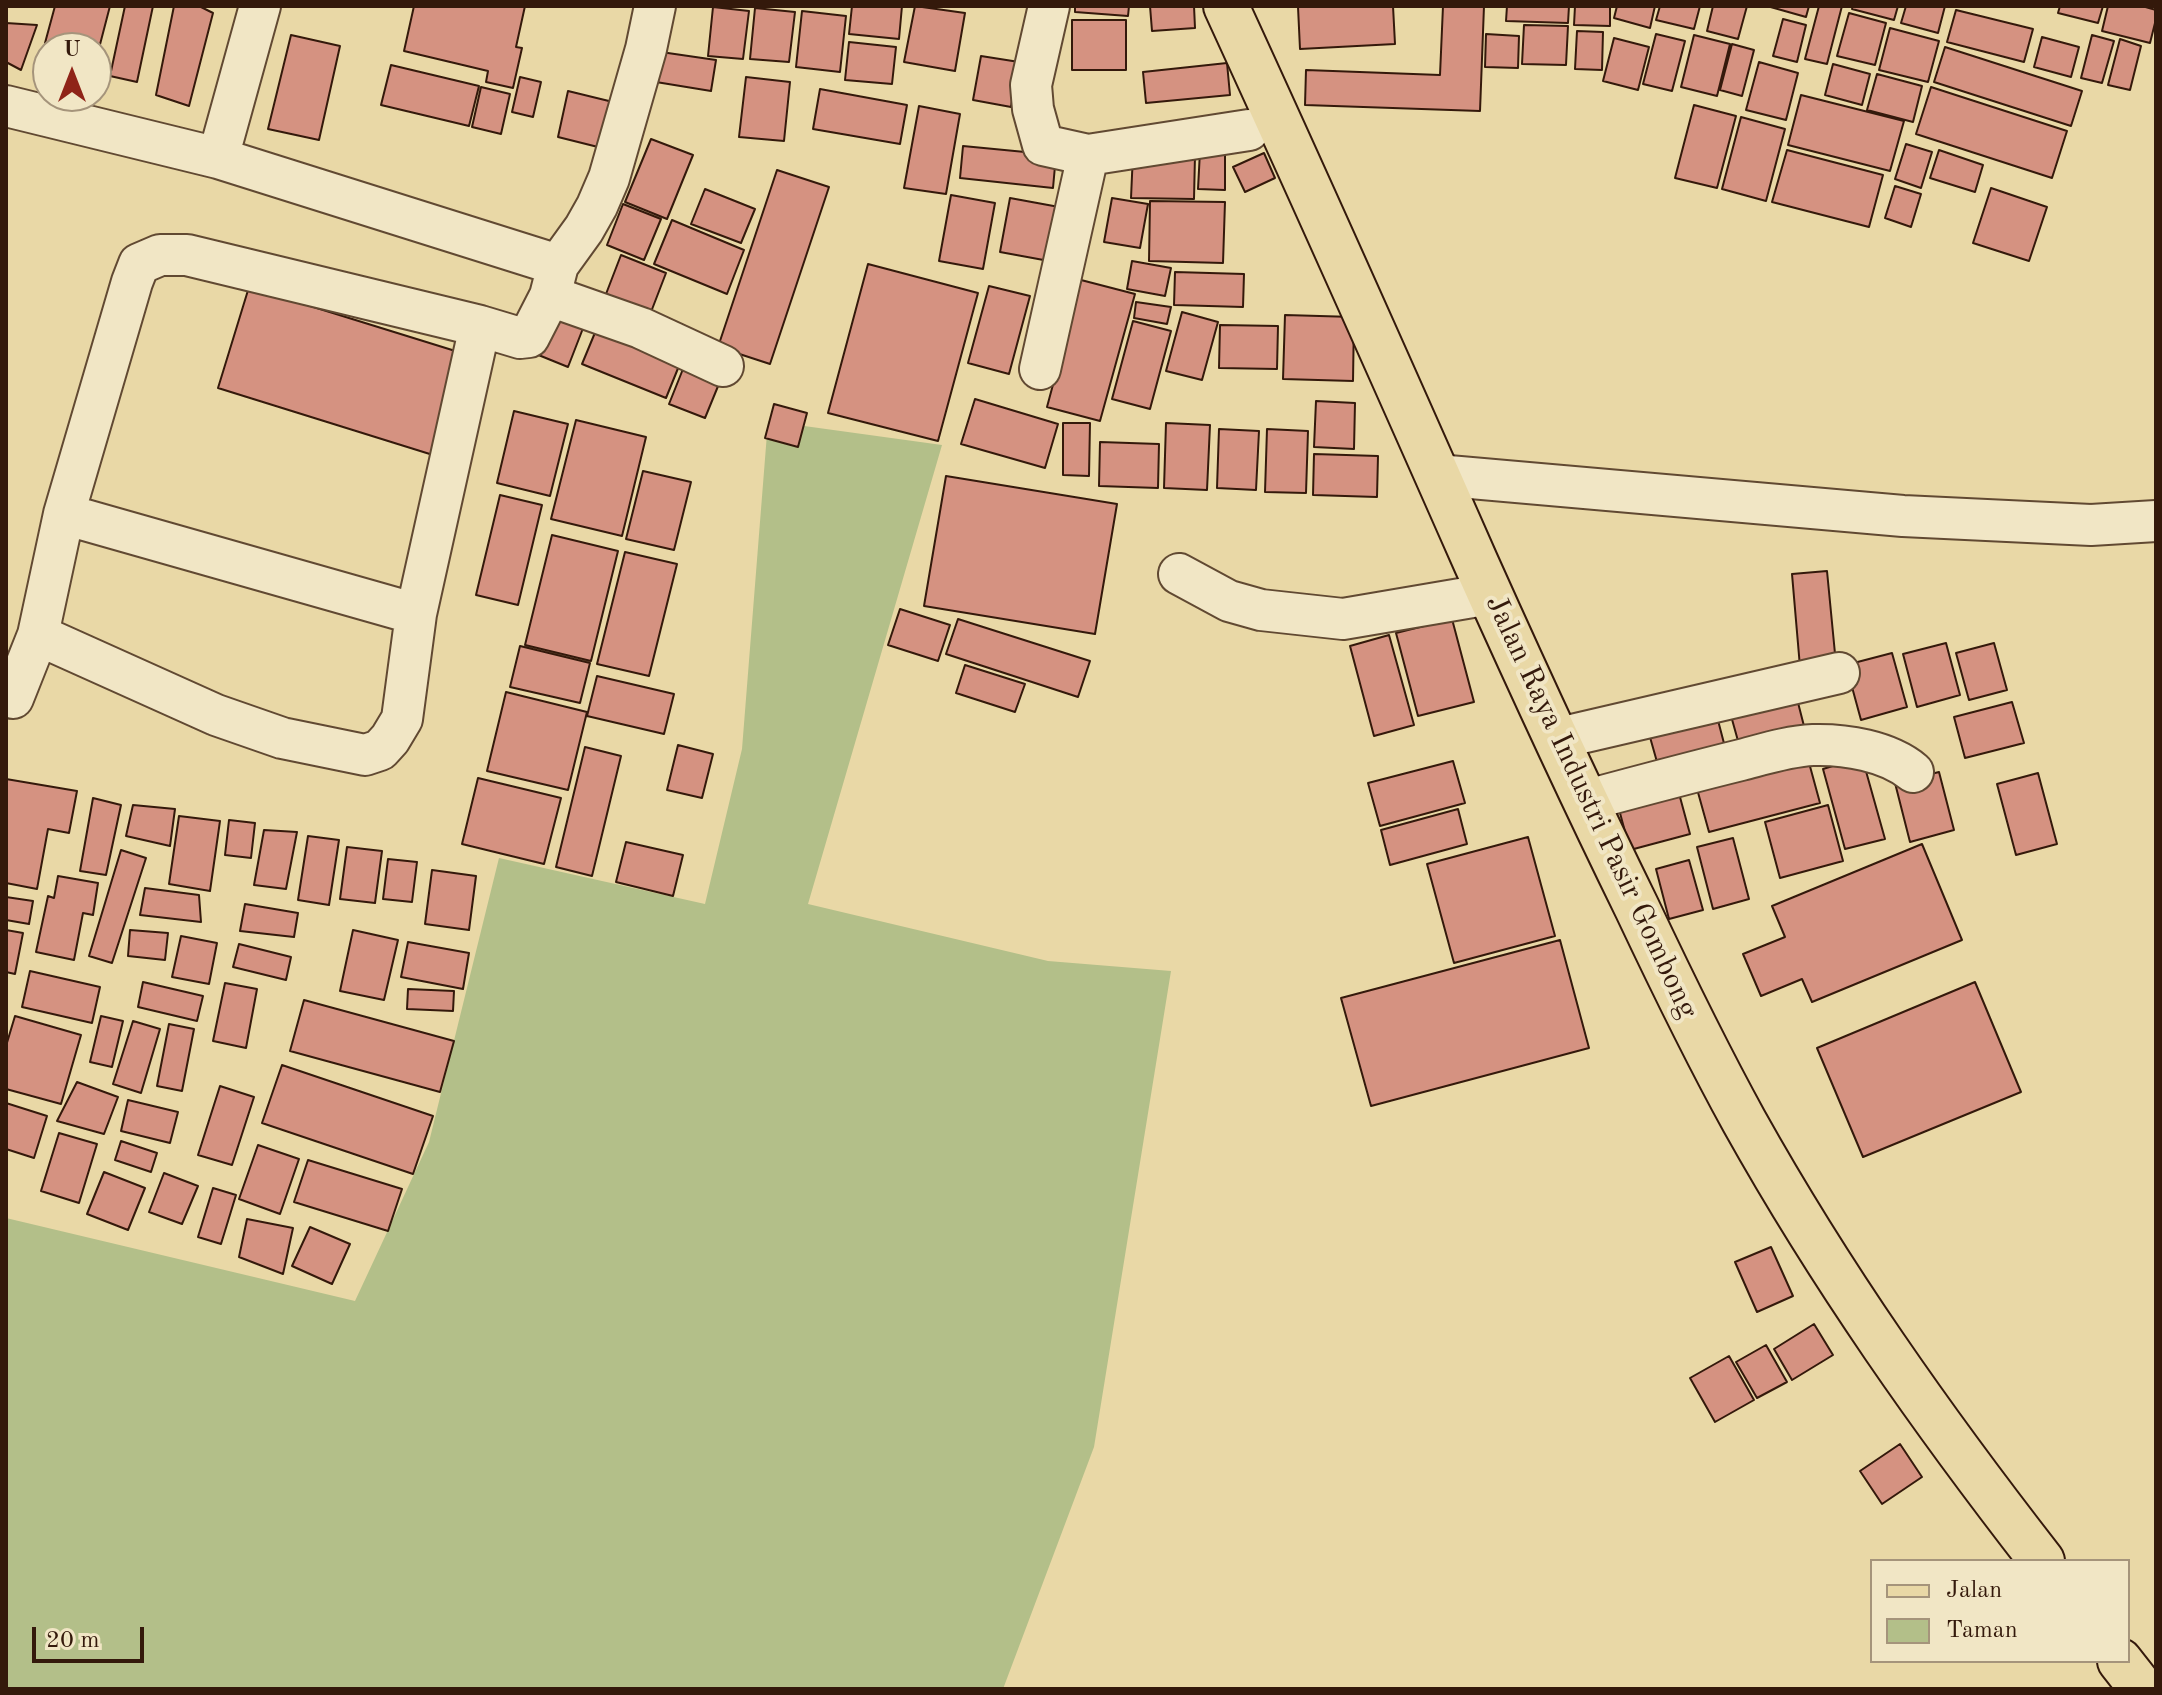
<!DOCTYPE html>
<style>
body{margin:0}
#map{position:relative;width:2162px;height:1695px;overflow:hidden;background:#e9d8a6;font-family:"Old Standard TT",serif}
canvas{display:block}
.frame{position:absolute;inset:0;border:8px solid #34190b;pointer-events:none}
.legend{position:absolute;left:1870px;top:1559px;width:260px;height:104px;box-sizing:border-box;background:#f1e6c5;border:2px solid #a5947b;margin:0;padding:10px 14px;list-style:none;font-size:24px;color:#34190b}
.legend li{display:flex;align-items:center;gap:16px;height:40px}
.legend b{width:40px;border:2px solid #a5947b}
.north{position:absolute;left:32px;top:32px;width:80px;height:80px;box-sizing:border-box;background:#f1e6c5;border:2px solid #a5947b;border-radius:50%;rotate:0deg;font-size:22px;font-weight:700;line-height:32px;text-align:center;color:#34190b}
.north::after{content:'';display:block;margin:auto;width:28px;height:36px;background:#8f2418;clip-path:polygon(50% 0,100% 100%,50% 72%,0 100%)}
.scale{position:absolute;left:32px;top:1627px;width:112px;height:36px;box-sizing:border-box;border:4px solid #34190b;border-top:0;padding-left:10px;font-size:24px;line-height:28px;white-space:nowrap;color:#34190b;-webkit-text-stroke:6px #f1e6c5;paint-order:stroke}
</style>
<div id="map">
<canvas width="2162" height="1695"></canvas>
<div class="frame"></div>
<ul class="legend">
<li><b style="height:10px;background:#e9d8a6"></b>Jalan</li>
<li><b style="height:22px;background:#b3bf89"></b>Taman</li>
</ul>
<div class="north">U</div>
<div class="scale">20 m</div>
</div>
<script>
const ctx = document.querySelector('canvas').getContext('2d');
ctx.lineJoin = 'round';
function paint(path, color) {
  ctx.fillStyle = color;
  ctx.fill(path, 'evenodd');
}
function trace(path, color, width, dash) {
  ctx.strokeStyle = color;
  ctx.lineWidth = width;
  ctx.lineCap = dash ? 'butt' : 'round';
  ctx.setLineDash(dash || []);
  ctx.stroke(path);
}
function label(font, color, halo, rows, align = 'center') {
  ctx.font = font + ' "Old Standard TT",serif';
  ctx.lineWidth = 8;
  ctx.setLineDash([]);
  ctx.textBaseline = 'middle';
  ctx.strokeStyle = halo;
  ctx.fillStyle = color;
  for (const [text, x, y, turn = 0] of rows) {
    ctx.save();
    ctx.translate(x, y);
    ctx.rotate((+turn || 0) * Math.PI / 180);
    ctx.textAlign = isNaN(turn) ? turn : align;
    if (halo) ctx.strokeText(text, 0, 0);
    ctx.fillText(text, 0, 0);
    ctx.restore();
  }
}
paint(new Path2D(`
 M768,421l174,24 -134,459 240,57 123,10 -77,476 -91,242h-997v-471l349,83 74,-159 70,-284 206,46 37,-155z`), '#b3bf89');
const building = new Path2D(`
 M55,6h55l-13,50 -1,-8h-30l-21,-5z
 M125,6h28l-16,76 -27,-6z
 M174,6h25l14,7 -24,93 -33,-11z
 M414,6h111l-9,41 6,1 -9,40 -27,-6 2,-11 -84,-20z
 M852,6h50l-3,33 -50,-5z
 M915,6l50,7 -10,58 -51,-9z
 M1075,6h54l-1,10 -53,-4z
 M1150,6h44l1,22 -43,3z
 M1393,6l2,38 -95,5 -2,-42z
 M1443,6h41l-4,105 -175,-6 1,-35 134,5z
 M1507,6h62l-1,17 -62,-2z
 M1575,6h35v20l-36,-1z
 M1617,6h38l-5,22 -36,-10z
 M1660,6h40l-6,23 -38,-9z
 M1713,6h34l-9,33 -31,-8z
 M1767,6h42l-3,11z
 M1819,6h23l-15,58 -22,-5z
 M1853,6h45l-4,14 -42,-11z
 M1906,6h39l-7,27 -37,-10z
 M2060,6h43l-5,17 -40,-10z
 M2108,6h34l14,4v9l-6,24 -48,-12z
 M713,7l36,4 -6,48 -35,-3z
 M755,8l40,4 -6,50 -39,-3z
 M1956,10l77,19 -9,33 -77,-20z
 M802,11l44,5 -6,56 -44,-5z
 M1849,13l37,10 -11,42 -38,-9z
 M1783,19l23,6 -9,37 -24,-6z
 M1072,20h54v50h-54z
 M6,23l31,2 -16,45 -15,-8z
 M1524,25l44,1 -2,39 -44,-1z
 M1890,28l49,13 -11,41 -49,-12z
 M1577,31l26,1 -1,38 -27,-1z
 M1486,34l33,2 -1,32 -33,-1z
 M1656,34l29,7 -13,50 -29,-7z
 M291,35l49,11 -21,94 -51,-11z
 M1694,35l36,9 -13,52 -36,-9z
 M2092,35l22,6 -12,42 -21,-5z
 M2042,37l37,10 -8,30 -37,-10z
 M1614,38l35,9 -11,43 -35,-9z
 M2120,39l21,7 -11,44 -22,-5z
 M849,42l47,5 -4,37 -47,-4z
 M1732,44l22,6 -12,46 -22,-6z
 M1945,47l137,44 -11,35 -137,-44z
 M661,52l55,8 -5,31 -55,-9z
 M981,56l38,6 -8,45 -38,-7z
 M1759,62l39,11 -12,47 -40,-10z
 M1227,63l3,32 -84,8 -3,-31z
 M1833,64l37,10 -8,31 -37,-10z
 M391,65l88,21 -10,40 -88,-21z
 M1877,74l45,12 -9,36 -46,-12z
 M520,77l21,5 -8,35 -21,-5z
 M746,77l44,5 -6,59 -45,-4z
 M481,87l29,7 -9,40 -29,-7z
 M1931,87l136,44 -15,47 -136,-44z
 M820,89l87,16 -7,39 -87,-15z
 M568,91l45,11 -11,46 -44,-11z
 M1801,95l103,26 -14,50 -102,-26z
 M1694,105l42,11 -19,72 -42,-10z
 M919,106l41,8 -14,80 -42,-6z
 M1741,117l44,12 -19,72 -44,-12z
 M651,139l42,16 -26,64 -42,-17z
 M1906,144l26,8 -11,36 -26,-9z
 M963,146l93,9 -3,33 -93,-10z
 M1787,150l96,25 -14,52 -97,-25z
 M1939,150l44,15 -8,27 -45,-14z
 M1200,151l25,1v38l-27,-1z
 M1133,153l62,2 -1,44 -63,-1z
 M1264,153l11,25 -30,14 -12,-25z
 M777,170l52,17 -59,177 -52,-17z
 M1895,186l26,8 -10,33 -26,-9z
 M1991,188l56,19 -18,54 -56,-18z
 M705,189l50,20 -14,34 -50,-19z
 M951,195l44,8 -12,66 -44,-8z
 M1010,198l49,9 -10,54 -49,-9z
 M1112,198l36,6 -8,44 -36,-6z
 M1150,201l75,1 -2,61 -74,-2z
 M623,204l38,15 -17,41 -37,-15z
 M672,220l72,30 -17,44 -73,-30z
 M621,255l45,18 -15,39 -45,-18z
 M1132,261l39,7 -6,28 -38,-7z
 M868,264l110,29 -40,148 -110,-28z
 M1175,272l69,2 -1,33 -69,-2z
 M1081,280l54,14 -35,127 -53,-14z
 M989,286l41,10 -21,78 -41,-11z
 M249,287l216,67 -32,101 -215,-67z
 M1136,302l35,5 -4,17 -33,-6z
 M555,306l32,12 -19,49 -32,-13z
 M1182,312l36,10 -16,58 -36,-9z
 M1285,315l69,2 -1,64 -70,-2z
 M1133,321l38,10 -21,78 -38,-10z
 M599,323l84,33 -17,42 -84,-34z
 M1220,325l58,1 -1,43 -58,-1z
 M687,359l36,15 -18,44 -36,-14z
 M975,399l83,25 -13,44 -84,-24z
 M1316,401l39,2 -1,46 -40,-2z
 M774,404l33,9 -9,34 -33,-9z
 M514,411l54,13 -18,72 -53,-13z
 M576,420l70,17 -24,99 -71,-17z
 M1063,423h27l-1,53 -26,-1z
 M1166,423l44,2 -3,65 -43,-2z
 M1219,429l40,2 -3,59 -39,-2z
 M1267,429l41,2 -2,62 -41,-1z
 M1100,442l59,2 -1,44 -59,-2z
 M1314,454l64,2 -1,41 -64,-2z
 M643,471l48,11 -17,68 -48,-11z
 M946,476l171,28 -22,130 -171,-28z
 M500,495l42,10 -24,100 -42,-10z
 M552,535l66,16 -27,110 -66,-16z
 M625,552l52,12 -28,112 -52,-12z
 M1827,571l9,93 -36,3 -8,-93z
 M900,609l50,16 -12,36 -50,-16z
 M958,619l132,42 -12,36 -132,-43z
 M1452,619l22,83 -56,14 -22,-83z
 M1389,635l25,90 -40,11 -24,-90z
 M1946,643l14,52 -43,12 -14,-53z
 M1994,643l13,47 -38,10 -13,-47z
 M520,646l70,17 -10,40 -70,-16z
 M1892,653l15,54 -46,13 -15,-55z
 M965,665l60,19 -10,28 -59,-19z
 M597,676l77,18 -10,40 -77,-18z
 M1794,687l11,43 -65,18 -12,-43z
 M506,692l81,20 -19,78 -81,-19z
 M2012,702l12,41 -59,15 -11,-41z
 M1714,705l12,46 -67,18 -13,-46z
 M678,745l35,9 -11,44 -35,-8z
 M585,747l36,9 -29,120 -36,-9z
 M1805,748l15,55 -111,29 -15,-54z
 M1862,757l23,82 -40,10 -22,-80z
 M1453,761l12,42 -85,23 -12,-43z
 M1939,772l15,58 -44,12 -15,-59z
 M2038,773l19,71 -41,11 -19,-71z
 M478,778l83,20 -17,66 -82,-20z
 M6,779l71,12 -8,42 -21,-4 -11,60 -31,-6z
 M1677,786l13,48 -60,16 -13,-48z
 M93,798l28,7 -15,70 -26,-4z
 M133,805l42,4 -5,37 -44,-10z
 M1828,805l15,56 -63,17 -15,-56z
 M1458,809l9,35 -77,21 -9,-35z
 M179,816l41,5 -10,70 -41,-7z
 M229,820l26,3 -4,35 -26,-3z
 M264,830l33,2 -11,57 -32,-4z
 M308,836l31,4 -10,65 -31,-5z
 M1528,837l27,99 -101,27 -27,-99z
 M1733,838l16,61 -36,10 -16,-62z
 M626,842l57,13 -10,41 -57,-14z
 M1922,844l40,96 -150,62 -10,-23 -41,17 -18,-42 42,-17 -13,-31z
 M347,847l35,4 -7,52 -35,-4z
 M121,850l25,8 -34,105 -23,-7z
 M388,859l29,3 -5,40 -29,-3z
 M1689,860l14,50 -34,9 -13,-50z
 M432,870l44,6 -7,54 -44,-6z
 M58,876l40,7 -5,32 -10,-2 -9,47 -38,-8 12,-56 6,2z
 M145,888l54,7 2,27 -61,-7z
 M6,897l27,4 -4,23 -23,-4z
 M245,904l53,9 -4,24 -54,-6z
 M6,930l17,3 -8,41 -9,-2z
 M130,930l38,3 -3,27 -37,-4z
 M353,930l45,10 -14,60 -44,-9z
 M181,936l36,7 -8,41 -37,-7z
 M1560,940l29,108 -218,58 -30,-108z
 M408,942l61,11 -6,36 -62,-12z
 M239,944l52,13 -5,23 -53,-13z
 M30,971l70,16 -8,36 -70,-16z
 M143,982l60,14 -6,25 -59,-14z
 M1975,982l46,110 -158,65 -46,-109z
 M225,983l32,6 -11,59 -33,-7z
 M408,989l46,2 -1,20 -46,-2z
 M304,1000l150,41 -14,51 -150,-41z
 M15,1016l66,19 -20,69 -55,-15v-43z
 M101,1016l22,5 -11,46 -22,-5z
 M133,1021l27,8 -19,64 -28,-9z
 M169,1024l25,5 -12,62 -25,-5z
 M282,1065l151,51 -20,58 -151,-51z
 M77,1082l41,15 -14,37 -47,-13z
 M220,1086l34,11 -22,68 -34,-10z
 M128,1100l50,12 -8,31 -49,-12z
 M6,1103l41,13 -13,42 -28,-9z
 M59,1133l38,11 -18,59 -38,-12z
 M121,1141l36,12 -6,19 -36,-12z
 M258,1145l41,14 -19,55 -41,-15z
 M308,1160l94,29 -14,42 -94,-29z
 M104,1172l41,16 -17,42 -41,-16z
 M164,1173l34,13 -16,38 -33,-12z
 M213,1188l23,7 -15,49 -23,-7z
 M247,1219l46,9 -10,46 -44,-17z
 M310,1227l40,17 -18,40 -40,-18z
 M1771,1247l22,49 -36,16 -22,-50z
 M1814,1324l19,31 -41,25 -18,-31z
 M1766,1345l21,37 -30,16 -21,-36z
 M1729,1356l25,44 -39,22 -25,-44z
 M1900,1444l22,33 -40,27 -22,-33z`);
paint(building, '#d59281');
trace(building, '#34190b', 2);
const minor = new Path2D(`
 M1049,6l-18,79 2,24 10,36 45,10 161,-25
 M6,106l212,52 340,107
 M218,158l42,-152
 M550,296l91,32 82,38
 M1040,369l48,-214
 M1437,475l466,41 188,9 65,-4
 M64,514l352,100
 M1179,574l50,27 32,9 82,9 147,-25
 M38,635l178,80 66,23 83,17 15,-5 10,-11 12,-20 14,-105 64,-288
 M13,698l25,-63 26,-121 68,-232 7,-18 21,-9h27l293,71 40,12 9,-1 21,-41 8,-31 26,-36 13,-23 12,-28 37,-129 9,-43
 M1555,739l284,-66
 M1584,801c52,-14 104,-28 157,-41 23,-6 48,-14 72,-15 32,-1 75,6 100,27`);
const major = new Path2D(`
 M1226,6c85,185 168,371 250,557 52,116 105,231 161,345 34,72 69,144 107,213 87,156 189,300 298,440
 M2120,1661l22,28`);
trace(minor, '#614932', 44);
trace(major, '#34190b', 48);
trace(minor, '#f1e6c5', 40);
trace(major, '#e9d8a6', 44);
label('30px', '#34190b', '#f1e6c5', [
 ["Jalan Raya Industri Pasir Gombong",1591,807,65]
]);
</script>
